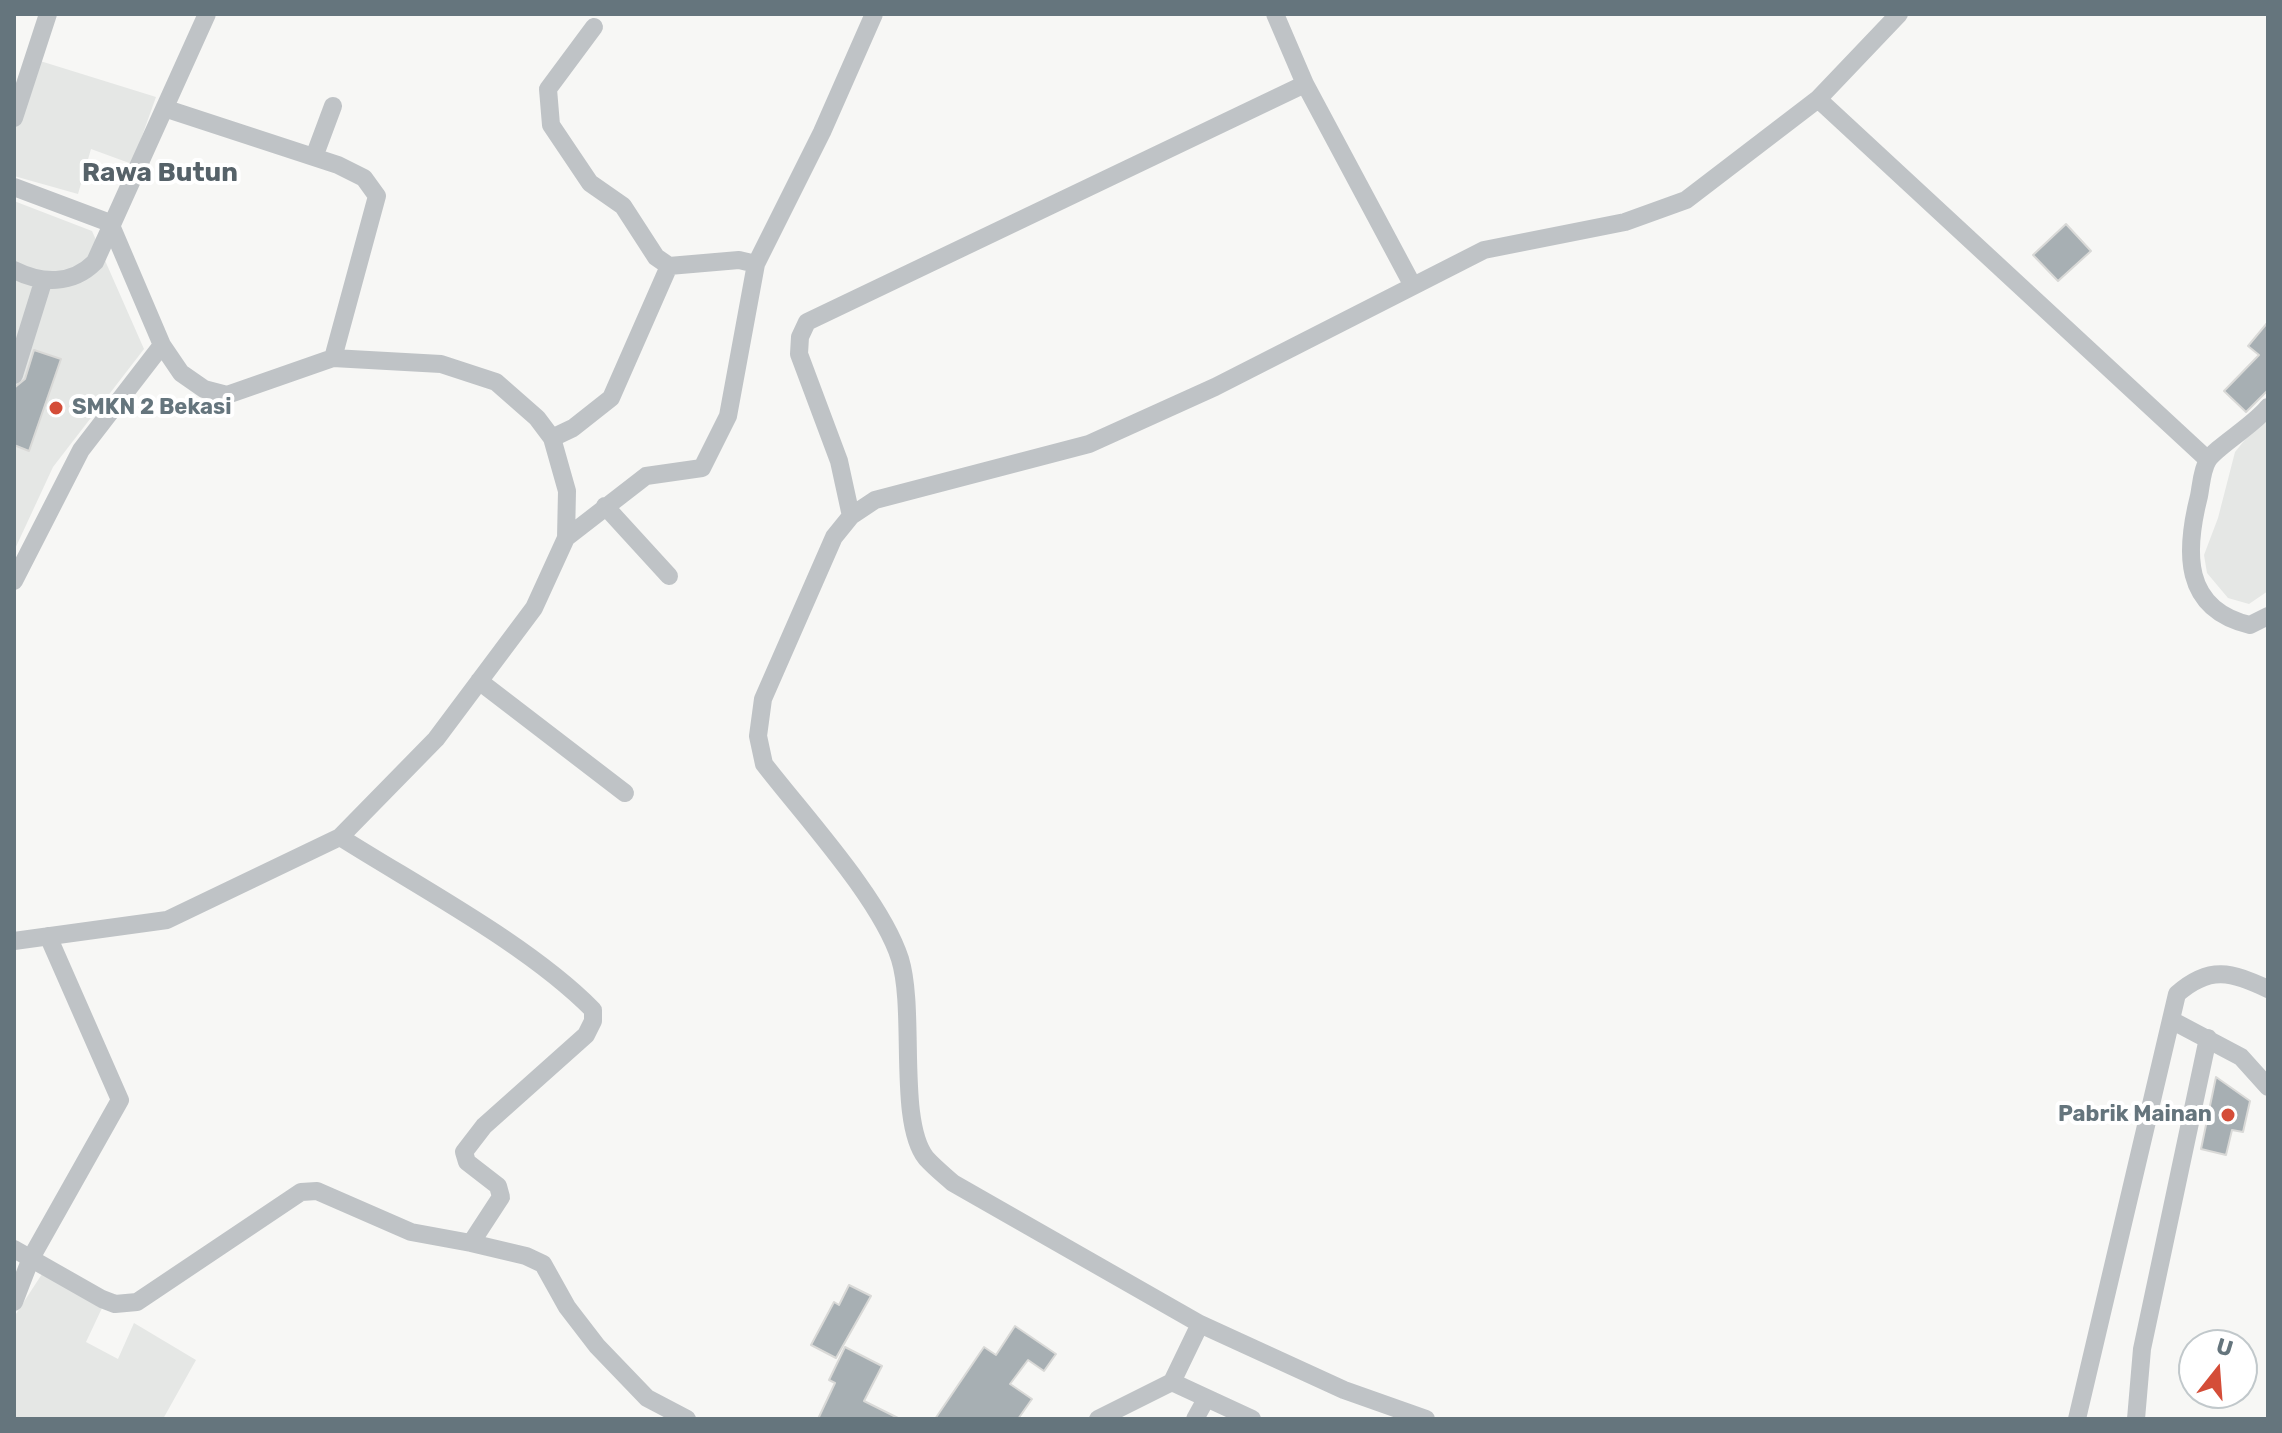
<!DOCTYPE html>
<style>
body{margin:0}
#map{position:relative;width:2282px;height:1433px;overflow:hidden;background:#f7f7f5;font-family:Rubik,sans-serif}
canvas{display:block}
.frame{position:absolute;inset:0;border:16px solid #65757d;pointer-events:none}
.north{position:absolute;left:2178px;top:1329px;width:80px;height:80px;box-sizing:border-box;background:#fff;border:2px solid #c1c8cb;border-radius:50%;rotate:17deg;font-size:22px;font-weight:700;line-height:32px;text-align:center;color:#65757d}
.north::after{content:'';display:block;margin:auto;width:28px;height:36px;background:#d44d38;clip-path:polygon(50% 0,100% 100%,50% 72%,0 100%)}
</style>
<div id="map">
<canvas width="2282" height="1433"></canvas>
<div class="frame"></div>
<div class="north">U</div>
</div>
<script>
const ctx = document.querySelector('canvas').getContext('2d');
ctx.lineJoin = 'round';
function paint(path, color) {
  ctx.fillStyle = color;
  ctx.fill(path, 'evenodd');
}
function trace(path, color, width, dash) {
  ctx.strokeStyle = color;
  ctx.lineWidth = width;
  ctx.lineCap = dash ? 'butt' : 'round';
  ctx.setLineDash(dash || []);
  ctx.stroke(path);
}
function label(font, color, halo, rows, align = 'center') {
  ctx.font = font + ' Rubik,sans-serif';
  ctx.lineWidth = 8;
  ctx.setLineDash([]);
  ctx.textBaseline = 'middle';
  ctx.strokeStyle = halo;
  ctx.fillStyle = color;
  for (const [text, x, y, turn = 0] of rows) {
    ctx.save();
    ctx.translate(x, y);
    ctx.rotate((+turn || 0) * Math.PI / 180);
    ctx.textAlign = isNaN(turn) ? turn : align;
    if (halo) ctx.strokeText(text, 0, 0);
    ctx.fillText(text, 0, 0);
    ctx.restore();
  }
}
paint(new Path2D(`
 M37,60l119,37 -24,67 -41,-15 -13,45 -64,-18v-75z
 M14,201l78,30 52,118 -91,118 -39,84z
 M2268,411v180l-19,13 -21,-6 -21,-25 -3,-18 14,-37 17,-66z
 M42,1274l61,32 -17,36 32,17 16,-36 62,37 -33,59h-149v-102z`), '#e5e7e5');
const building = new Path2D(`
 M2066,224l25,27 -33,30 -25,-26z
 M2268,322v68l-22,22 -22,-21 35,-36 -11,-9z
 M34,350l27,9 -32,92 -15,-6v-57l11,-9z
 M2216,1077l34,24 -7,31 -11,-2 -6,25 -25,-6z
 M849,1285l22,11 -35,62 -25,-13 23,-43 5,3z
 M1015,1326l41,28 -12,17 -16,-11 -18,24 22,15 -14,20h-83l49,-72 12,8z
 M845,1347l37,19 -18,35 36,18h-82l17,-36 -6,-3z`);
paint(building, '#a7afb3');
trace(building, '#d9d9d7', 2);
trace(new Path2D(`
 M594,27l-46,62 3,36 39,58 33,23 33,51 13,9
 M1305,84l108,202
 M1818,99l390,361
 M167,109l171,56 26,13 13,18 -44,162
 M14,118l34,-104
 M314,157l19,-51
 M14,187l96,36 52,122 19,28 23,16 23,6 106,-37 108,6 55,18 41,36 15,20 15,53 -1,47 -32,70 -98,131 -96,98 -173,83 -153,21
 M14,270c28,14 58,15 81,-8l112,-248
 M14,375l29,-93
 M2268,407c-14,18 -52,40 -60,53 -6,9 -7,26 -9,36 -14,55 -17,113 51,129l18,-9
 M552,438l21,-10 38,-30 58,-132 70,-6 17,4
 M605,506l64,70
 M851,516l-12,-55 -40,-107 1,-17 7,-15 498,-238 -30,-70
 M566,538l80,-62 56,-8 26,-52 28,-152 66,-132 52,-118
 M14,581l67,-131 81,-105
 M479,681l146,112
 M340,837c79,50 189,108 253,173v11l-7,14 -102,91 -20,26 3,10 31,24 3,11 -30,46
 M2173,1021l68,36 27,30
 M14,1249l88,50 13,5 22,-2 164,-110 16,-1 94,41 60,11 55,13 17,8 24,43 30,39 50,52 40,21
 M14,1302l17,-44 89,-158 -72,-164
 M1172,1382l80,37
 M1098,1419l74,-37 28,-58
 M1195,1419l11,-20
 M1426,1419l-82,-29 -144,-66 -247,-141c-9,-8 -19,-16 -27,-25 -29,-37 -10,-147 -26,-199 -19,-60 -96,-143 -136,-195l-6,-28 5,-37 71,-162 17,-21 24,-16 214,-56 126,-57 269,-137 141,-28 61,-22 132,-101 81,-85
 M2077,1419l100,-425c33,-29 54,-22 91,-5
 M2136,1419l6,-70 66,-311`), '#bfc3c6', 18);
for (const [x, y, r, color] of [
 [56,408,8,"#d44d38"],
 [2228,1115,8,"#d44d38"]
]) {
  const dot = new Path2D();
  dot.arc(x, y, r, 0, 2 * Math.PI);
  ctx.fillStyle = color;
  ctx.fill(dot);
  trace(dot, '#fff', 3);
}
label('bold 22px', '#65757d', '#fff', [
 ["SMKN 2 Bekasi",72,408],
 ["Pabrik Mainan",2212,1115,"right"]
], 'left');
label('bold 26px', '#566269', '#fff', [
 ["Rawa Butun",160,173]
]);
</script>
